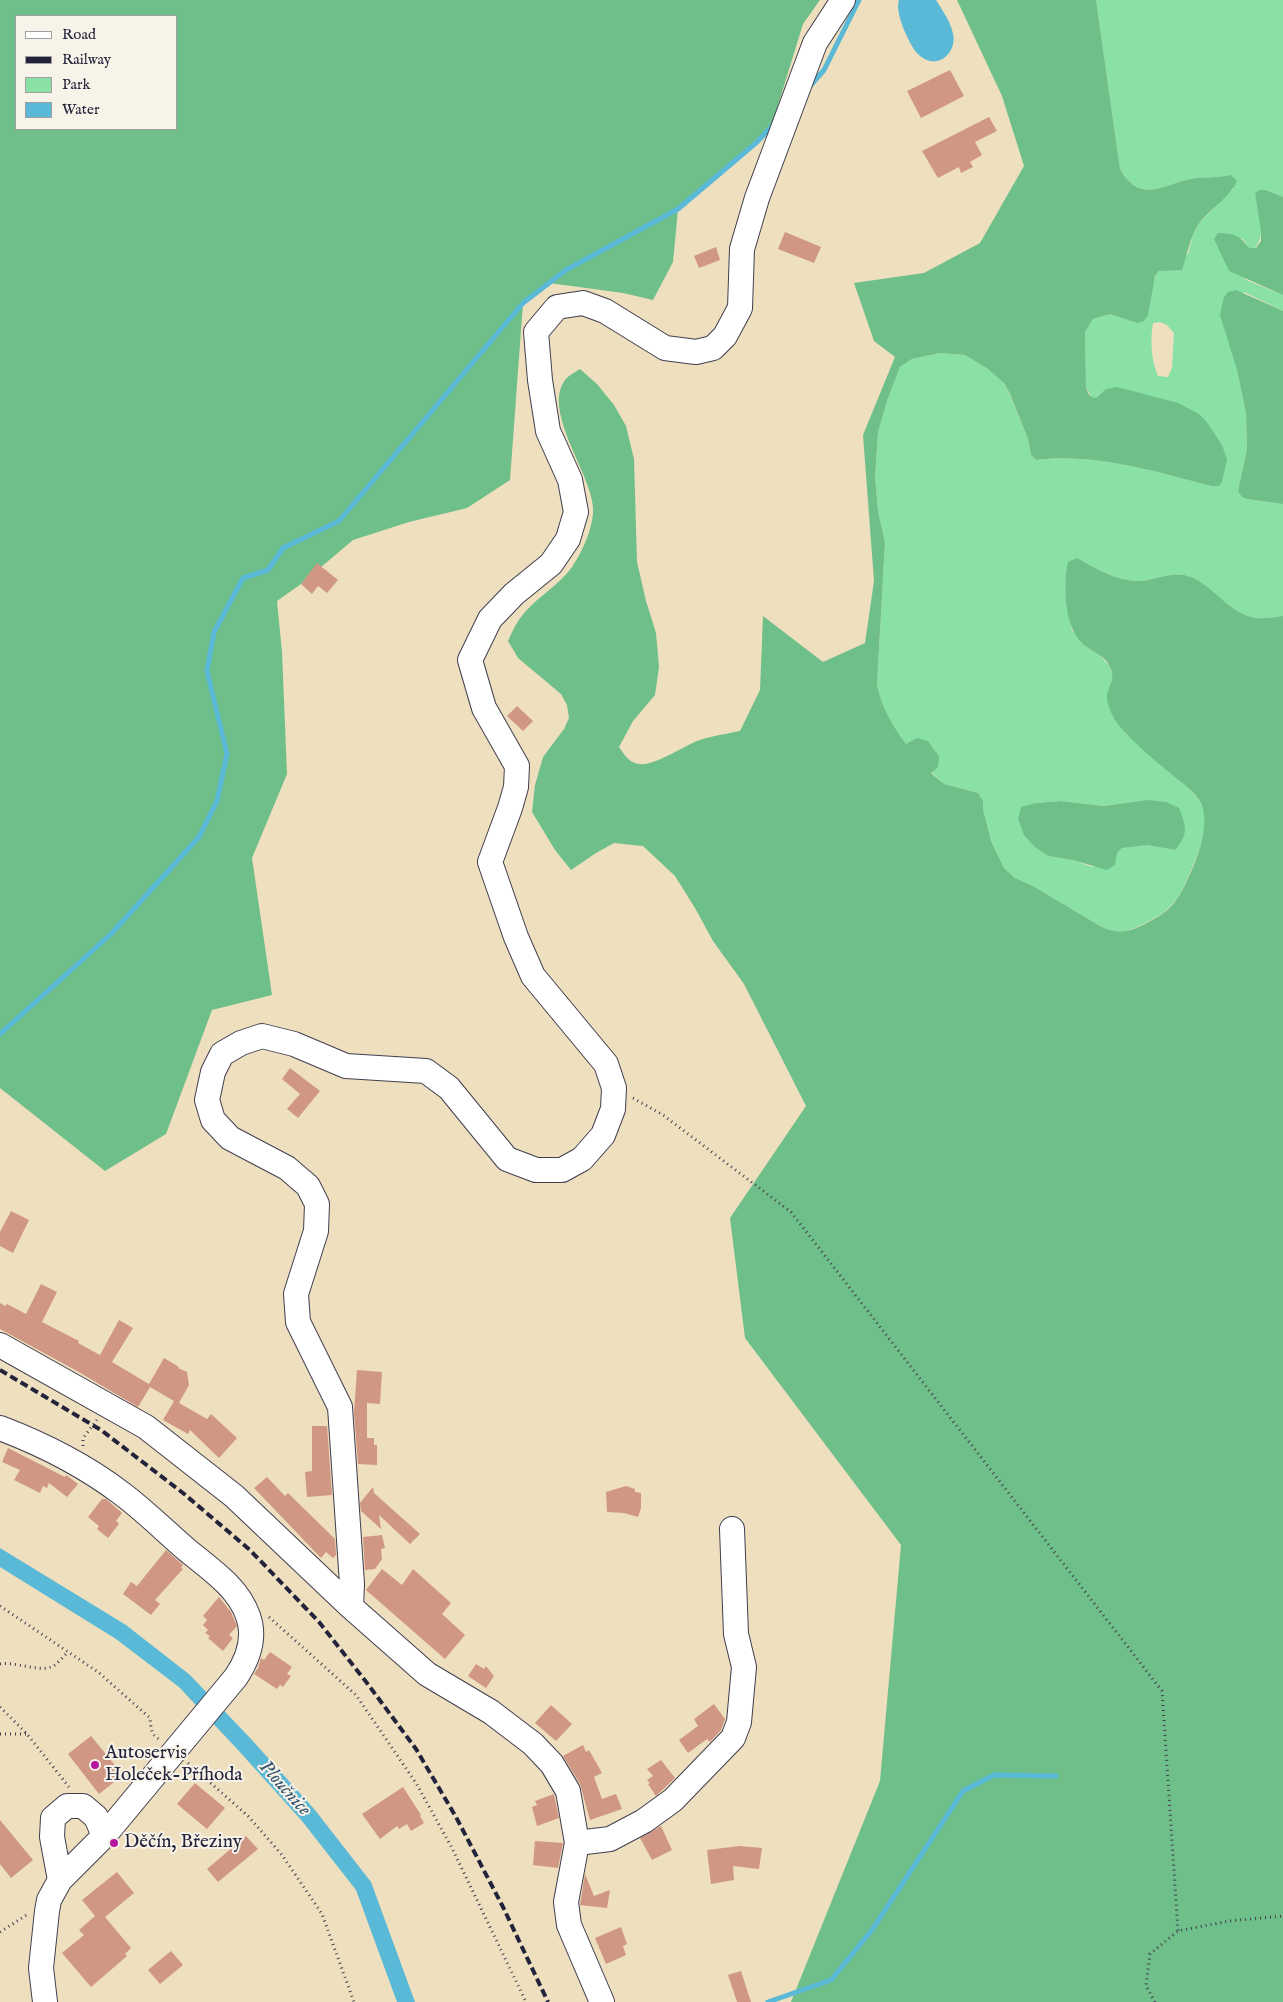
<!DOCTYPE html>
<meta charset="utf-8">
<style>
body{margin:0}
#map{position:relative;width:1283px;height:2002px;overflow:hidden;background:#eedfbe;font-family:"IM FELL English",serif}
canvas{display:block}
.legend{position:absolute;left:15px;top:15px;width:162px;height:115px;box-sizing:border-box;background:#f7f3e8;border:1px solid #a29fa3;margin:0;padding:6px 9px;list-style:none;font-size:15px;color:#22223b}
.legend li{display:flex;align-items:center;gap:10px;height:25px}
.legend b{width:25px;border:1px solid #a29fa3}
</style>
<div id="map">
<canvas width="1283" height="2002"></canvas>
<ul class="legend">
<li><b style="height:6px;background:#fff"></b>Road</li>
<li><b style="height:6px;background:#22223b"></b>Railway</li>
<li><b style="height:14px;background:#89e1a5"></b>Park</li>
<li><b style="height:14px;background:#59b9d7"></b>Water</li>
</ul>
</div>
<script>
const ctx = document.querySelector('canvas').getContext('2d');
ctx.lineJoin = 'round';
function paint(path, color) {
  ctx.fillStyle = color;
  ctx.fill(path, 'evenodd');
}
function trace(path, color, width, dash) {
  ctx.strokeStyle = color;
  ctx.lineWidth = width;
  ctx.lineCap = dash ? 'butt' : 'round';
  ctx.setLineDash(dash || []);
  ctx.stroke(path);
}
function label(font, color, halo, rows, align = 'center') {
  ctx.font = font + ' "IM FELL English",serif';
  ctx.lineWidth = 4;
  ctx.setLineDash([]);
  ctx.textBaseline = 'middle';
  ctx.strokeStyle = halo;
  ctx.fillStyle = color;
  for (const [text, x, y, turn = 0] of rows) {
    ctx.save();
    ctx.translate(x, y);
    ctx.rotate((+turn || 0) * Math.PI / 180);
    ctx.textAlign = isNaN(turn) ? turn : align;
    if (halo) ctx.strokeText(text, 0, 0);
    ctx.fillText(text, 0, 0);
    ctx.restore();
  }
}
paint(new Path2D(`
 M1096,0h187v197l-17,-7 -11,3c4,17 12,41 0,55h-6l-6,-9h-29l8,16 24,25 37,15v16l-39,-19 -7,78 9,43 1,36 -9,42 9,8 36,5v112c-8,1 -19,3 -27,2 -27,-4 -42,-31 -65,-41 -19,-8 -38,5 -57,4 -21,-2 -39,-13 -57,-23l-12,32 7,40 17,19 10,5 11,13 3,9 -6,19c5,11 9,25 16,35 5,7 14,13 20,18 14,13 54,43 60,59 6,20 -3,44 -12,63 -8,19 -15,37 -35,47 -21,11 -33,21 -56,9l-67,-40 -18,-8 -11,-10 -13,-27 -8,-32v-8l-5,-8 -34,-9 -13,-12 8,-16c-13,-18 -10,-19 -33,-12 -14,-18 -24,-36 -29,-59l8,-143 -7,-31 -3,-34 3,-45 9,-31 13,-34 12,-8 28,-6 25,2 23,14 16,14 6,12 18,44 3,16 5,5c54,-8 123,12 175,26h8l-87,-94c-18,-6 -22,-6 -36,6h-4l-6,-11 -1,-55 8,-13 17,-5 27,9c3,-8 18,-48 21,-51 7,-7 20,-12 30,-18l5,-19 6,-12 34,-34 -2,-13c-12,2 -24,1 -35,2 -31,4 -53,29 -76,-9zM1160,322l7,3 7,8 -2,35 -4,9 -10,-1c-7,-16 -8,-36 -5,-53zM1147,800l28,50 -28,-5h-14l-11,3 -5,5 -25,14 -18,-7 -26,-4 -13,-9 1,-44 24,-2 44,5z`), '#89e1a5');
paint(new Path2D(`
 M0,0h820l-17,24 -32,104 -93,81 -5,53 -20,38 -30,-7 -74,-10 -26,20 -13,177 -43,28 -58,14 -56,18 -52,44 -24,17 5,51 5,122 -35,84 20,137 -60,15 -46,124 -61,37 -105,-83zM16,16h160v113h-160z
 M957,0h139l24,169c22,38 45,13 76,9 11,-1 23,0 35,-3l6,6c-8,18 -28,28 -39,44 -8,13 -11,30 -16,45l-23,1 -4,5 -7,39 -4,6 -7,2 -27,-9 -17,5 -8,13 1,55c2,6 3,10 10,11l10,-9 11,-2 61,16 21,11 7,7 16,24 5,14 -5,23 -3,4h-8c-52,-14 -121,-34 -175,-26l-5,-5 -3,-16 -18,-45 -6,-11 -16,-14 -23,-14 -25,-2 -28,6 -12,8 -13,34 -9,31 -3,45 3,34 7,31 -8,143c5,23 15,40 29,59l11,-6 11,3 11,15 -1,11 -7,6 13,11 34,9 5,8v8l8,32 13,27 11,10 18,8 67,40c23,12 38,2 59,-10 19,-11 26,-31 34,-49 8,-19 14,-39 10,-59 -3,-12 -18,-23 -28,-31 -17,-14 -48,-39 -60,-57 -4,-7 -9,-18 -8,-26 2,-9 8,-15 4,-25 -7,-16 -17,-15 -28,-25 -19,-17 -20,-59 -15,-82l9,-4c18,10 36,21 57,23 20,1 38,-12 57,-4 24,10 38,37 65,41 8,1 19,-1 27,-2v1386h-492l89,-221 21,-236 -156,-207 -15,-120 76,-112 -62,-122 -31,-43 -18,-33 -20,-32 -32,-30 -29,-3 -18,10 -25,17 -16,-20 -23,-38 3,-27 8,-28 21,-28 5,-11 -2,-13 -6,-11 -43,-36 -10,-17c5,-11 9,-20 17,-29 14,-16 35,-28 47,-45 11,-16 22,-41 21,-60 -2,-34 -51,-96 -28,-127 3,-4 10,-8 15,-11l17,15 17,21 12,21 8,33 3,103 9,39 10,32 3,34 -4,28 -22,26 -14,26c5,7 10,16 20,17 16,2 43,-17 58,-23 14,-5 28,-7 43,-10l20,-41 3,-74 60,46 42,-19 9,-62 -11,-146 32,-78 -21,-16 -20,-58 70,-10 56,-30 44,-77 -22,-70z
 M1260,190h6l17,7v98l-54,-24 -15,-32 4,-6c15,0 23,3 31,15h7l5,-7v-10l-6,-38z
 M1236,290l47,21v193l-36,-5 -5,-2 -4,-6 9,-42 -1,-36 -9,-43 -17,-55 4,-18 4,-5z
 M1147,800l19,2 13,6c7,19 10,26 -4,42l-28,-5 -25,3 -5,5 -2,12 -8,5 -34,-10 -25,-4 -13,-9 -11,-12 -6,-16 3,-12 15,-4 24,-2 44,5z`), '#6ebf8a');
paint(new Path2D(`
 M899,0h37c6,10 15,22 17,34 4,17 -13,35 -30,24 -10,-6 -14,-18 -19,-28 -3,-9 -8,-21 -5,-30z
 M0,1548l126,77 64,50 61,64 64,71 56,72 44,120h-18l-41,-112 -54,-69 -63,-70 -60,-64 -63,-48 -116,-72z`), '#59b9d7');
trace(new Path2D(`
 M810,86l14,-16 35,-70
 M0,1034l111,-100 88,-97 18,-36 10,-47 -20,-83 7,-39 29,-54 25,-8 15,-22 56,-27 184,-218 43,-33 112,-61 79,-67 16,-17
 M768,2002l63,-22 41,-50 91,-139 31,-16 62,1`), '#59b9d7', 5);
paint(new Path2D(`
 M950,70l14,26 -43,22 -14,-27z
 M989,117l8,14 -22,11 7,13 -12,7 3,5 -12,6 -2,-6 -21,11 -16,-27z
 M785,232l36,15 -7,16 -36,-14z
 M716,247l4,13 -21,8 -5,-12z
 M317,563l21,17 -11,13 -9,-7 -6,8 -11,-10z
 M517,706l16,15 -10,10 -16,-15z
 M290,1068l30,23 -22,27 -11,-9 13,-15 -18,-15z
 M11,1211l18,9 -16,33 -13,-7v-14z
 M41,1284l16,8 -15,30 37,19 -1,2 22,12 19,-35 14,8 -21,34 37,22 15,-26 15,9 -1,1 9,4 2,13 -10,18 28,16 4,-5 26,24 -18,20 -29,-28 -2,4 -25,-14 11,-19 -24,-14 -12,20 -61,-36 -77,-42v-26l5,3 2,-2 19,10z
 M357,1370l25,2 -2,32 -13,-1v35h7v7h3v20l-19,-1 -4,-52z
 M312,1426h15l5,69 -25,2 -2,-25 7,-1z
 M8,1448l57,29 1,-2 12,9 -11,13 -18,-14 -2,5 -4,-2 -3,7 -26,-13 6,-10 -18,-8z
 M267,1477l18,19 3,-3 47,46 1,16 -3,3 -7,-6 -5,6 -67,-70z
 M626,1486l9,3v3l6,1v15l-3,9 -14,-4 -17,-1 -1,-20z
 M373,1487l1,6 46,41 -10,10 -31,-29 2,14 -20,-18 -1,-8z
 M102,1499h4l16,14 -6,8 3,3 -11,14 -11,-9 2,-3 -11,-9z
 M382,1535l3,13 -4,1 1,10 -7,10 -10,1 -2,-33z
 M166,1550l17,15 -2,3 2,1 -28,31 5,4 -9,11 -28,-21 8,-12 6,4z
 M382,1569l20,16 11,-16 38,34 -9,11 23,21 -20,24 -79,-69z
 M219,1597l12,15 6,14 -8,9 4,3 -10,13 -15,-13 2,-2 -5,-3 3,-3 -5,-5 4,-5 -4,-4z
 M270,1652l22,15 -5,7 4,2 -8,11 -3,-2 -3,4 -23,-15 4,-6 3,-10 3,2z
 M476,1664l8,5 2,-3 8,10 -8,12 -18,-12z
 M714,1704l11,15 -4,11 -11,12 -3,-3 -19,14 -9,-13 19,-14 -4,-7z
 M551,1705l21,19 -16,17 -21,-18z
 M91,1736l32,39 -24,19 -31,-40z
 M583,1745l3,7 3,-2 13,23 -8,4 8,22 14,-5 6,15 -32,11 -10,-36 -17,-28z
 M661,1760l14,18 -19,18 -8,-12 2,-1 -3,-3 6,-4 -6,-7z
 M195,1783l30,25 -18,21 -30,-25z
 M403,1787l18,28 -1,1 4,7 -13,8 -4,-7 -8,5 -2,-3 -17,13 -18,-25z
 M554,1794l5,24 -22,8 -5,-19 5,-2 -2,-4z
 M0,1820l33,40 -22,18 -11,-14z
 M661,1826l11,24 -20,10 -12,-22z
 M246,1836l12,13 -40,33 -11,-13z
 M535,1841l28,2 -5,25 -25,-3z
 M739,1846l23,2 -3,21 -26,-3 1,14 -23,4 -4,-34z
 M117,1872l17,21 -29,24 26,31 -6,6 2,2 -36,31 -29,-34 22,-18 -5,-5 16,-14 -13,-16z
 M585,1874l9,22 16,-6 -3,18 -27,-3z
 M621,1927l6,17 -4,2 3,9 -20,9 -11,-26z
 M171,1951l12,14 -23,19 -12,-14z
 M741,1971l10,31h-14l-9,-27z`), '#d09784');
const minor = new Path2D(`
 M0,1345l146,82 88,69 117,111 76,67 64,38 42,32 19,20 16,27 9,52 -11,59 3,23 33,77
 M0,1428c42,16 84,37 121,65 23,17 44,38 66,57 23,19 51,37 61,66 8,22 0,43 -12,61l-132,159 -44,44 -11,20 -2,11 -6,57 4,34
 M351,1607l1,-23 -12,-177 -42,-85 -2,-28 20,-63 1,-27 -9,-18 -21,-18 -57,-30 -17,-18 -6,-20 6,-28 9,-18 19,-11 21,-7 32,8 52,22 80,5 23,17 58,71 29,11h26l20,-11 21,-24 10,-26 1,-21 -8,-24 -73,-88 -17,-39 -26,-75 20,-54 6,-21 1,-21 -33,-58 -14,-48 20,-41 24,-25 37,-30 17,-25 8,-27 -6,-32 -22,-49 -8,-51 -4,-48 21,-25 26,-4 22,8 60,37 31,4 17,-4 12,-12 15,-28 2,-59 15,-51 58,-155 28,-43
 M577,1843l33,-4 34,-18 29,-21 60,-62 6,-16 5,-55 -8,-33 -4,-105
 M60,1880l-8,-43 1,-19 14,-12h16l13,11 8,19`);
trace(minor, '#413e4f', 26);
trace(new Path2D(`
 M633,1098l30,17 128,97 371,479 16,240
 M83,1446v-8l14,-18
 M0,1606l98,66 52,46c1,10 1,18 11,22
 M269,1617l87,78 60,88 36,65 74,154
 M0,1664c17,-3 44,11 56,0 4,-3 8,-8 12,-12
 M0,1707l27,27 42,53
 M0,1734h26
 M188,1763l60,53 34,39 40,59 32,88
 M0,1932l28,-18
 M1155,2002l-9,-16 4,-32 28,-23 51,-10 54,-5`), '#413e4f', 3, [1, 4]);
trace(minor, '#fff', 24);
trace(new Path2D(`
 M0,1370l101,60 82,63 67,57 69,72 48,61 49,66 40,68 47,90 45,95`), '#22223b', 4, [8, 4]);
for (const [x, y, r, color] of [
 [95,1765,5,"#b5179e"],
 [114,1843,5,"#b5179e"]
]) {
  const dot = new Path2D();
  dot.arc(x, y, r, 0, 2 * Math.PI);
  ctx.fillStyle = color;
  ctx.fill(dot);
  trace(dot, '#f7f3e8', 2);
}
label('19px', '#22223b', '#f7f3e8', [
 ["Autoservis",105,1754],
 ["Holeček-Příhoda",105,1776],
 ["Děčín, Březiny",124,1843]
], 'left');
label('italic 20px', '#355772', '#f7f3e8', [
 ["Ploučnice",284,1789,48]
]);
</script>
